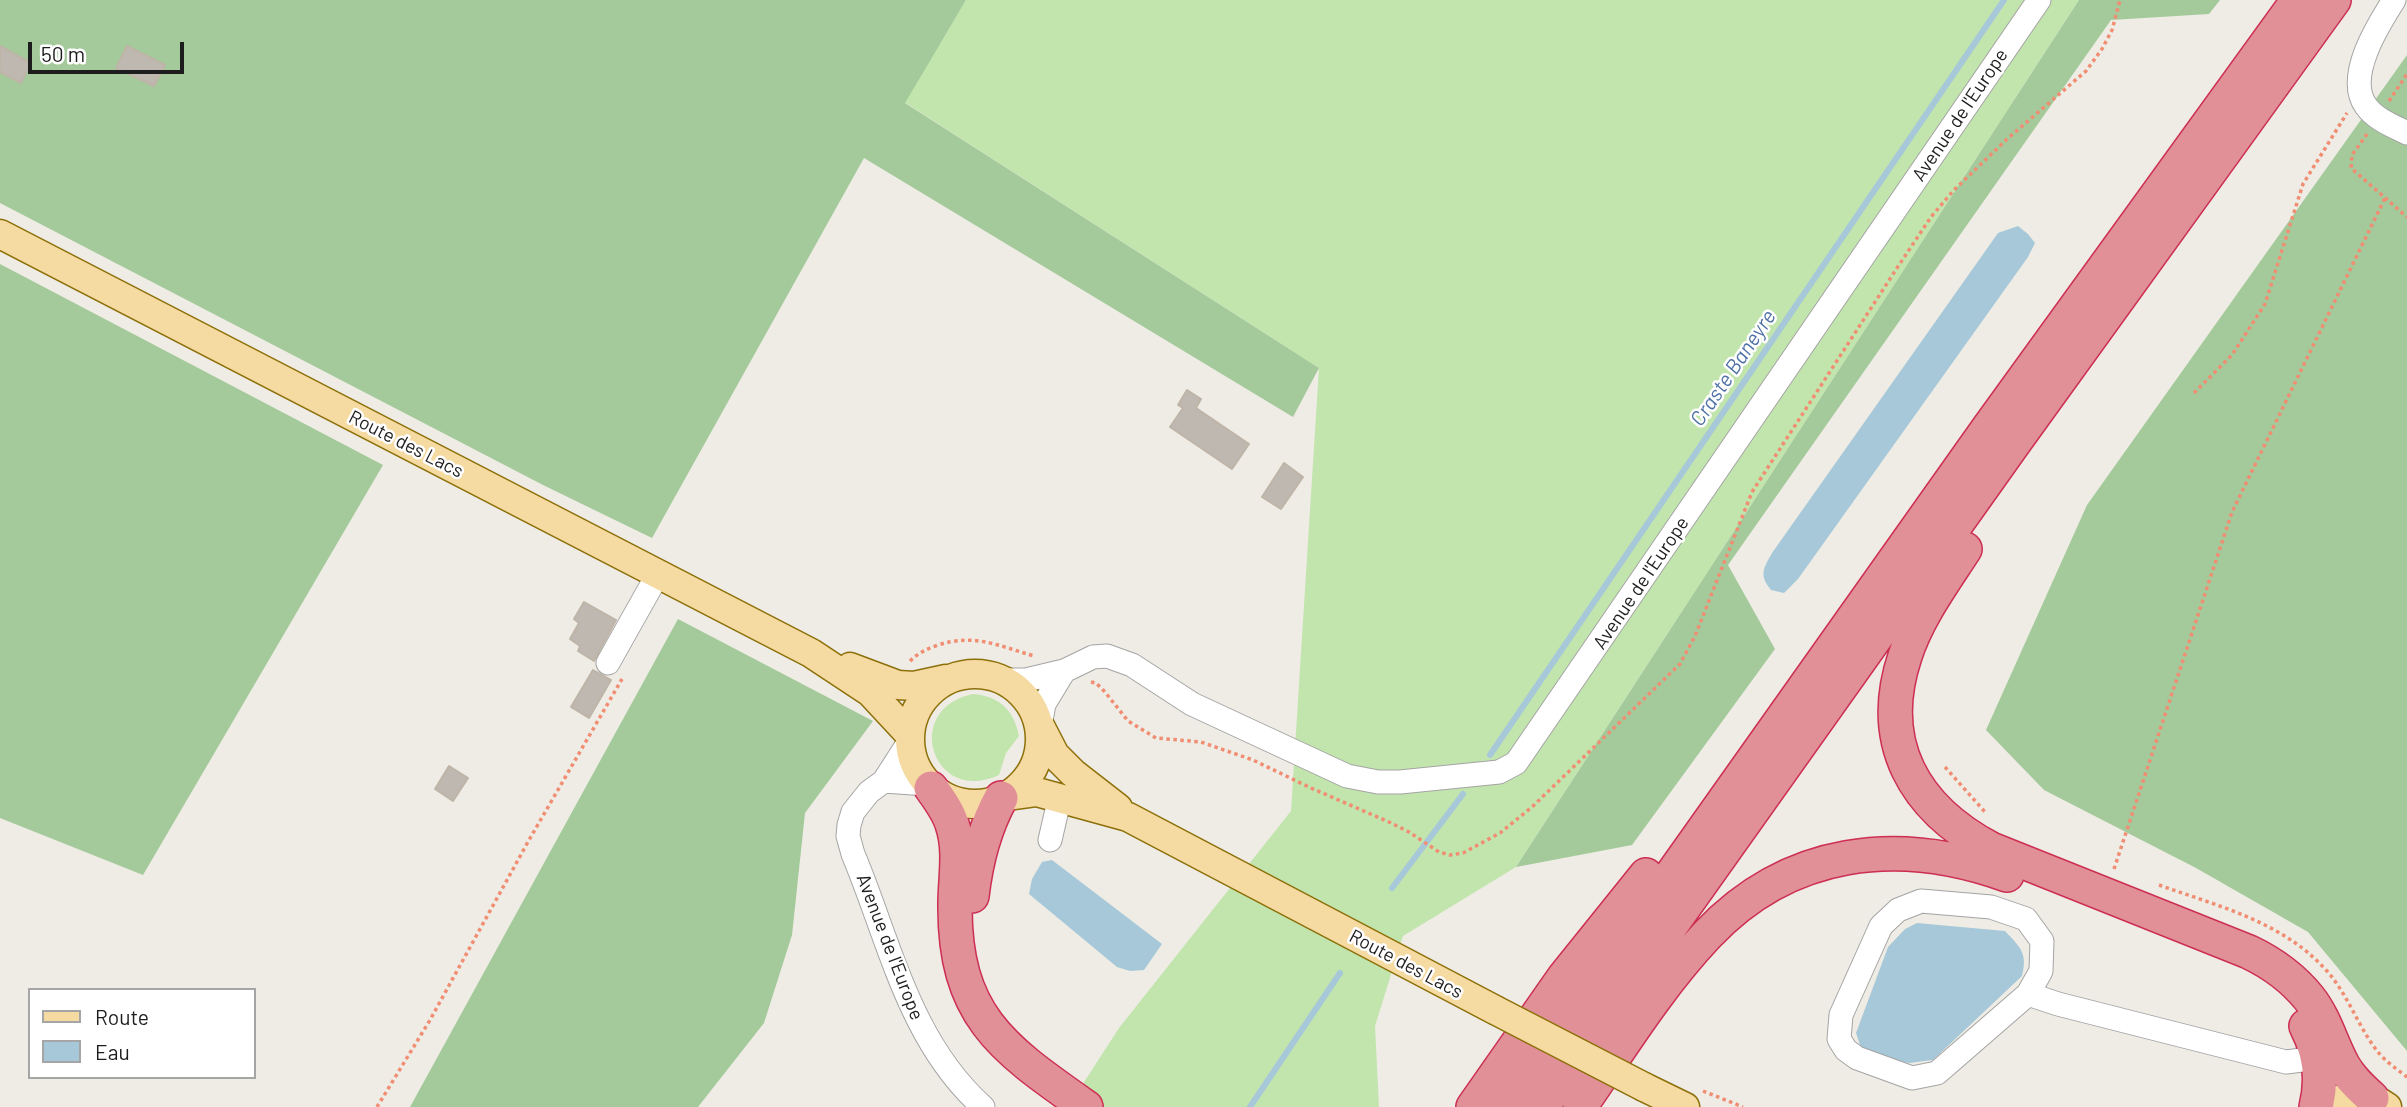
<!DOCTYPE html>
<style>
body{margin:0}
#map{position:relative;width:2407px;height:1107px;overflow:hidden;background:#eeece4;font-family:Barlow,sans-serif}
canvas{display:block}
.legend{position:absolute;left:28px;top:988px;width:228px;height:91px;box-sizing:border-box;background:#fff;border:2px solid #a5a5a5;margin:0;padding:9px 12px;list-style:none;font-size:21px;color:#1d1d1d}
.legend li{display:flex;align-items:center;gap:14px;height:35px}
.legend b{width:35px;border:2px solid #a5a5a5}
.scale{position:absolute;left:28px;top:42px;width:156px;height:32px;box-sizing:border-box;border:4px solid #1d1d1d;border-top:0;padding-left:9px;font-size:21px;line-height:24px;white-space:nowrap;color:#1d1d1d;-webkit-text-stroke:5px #fff;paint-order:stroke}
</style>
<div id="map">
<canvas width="2407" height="1107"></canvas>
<ul class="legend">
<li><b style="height:9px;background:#f5daa1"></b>Route</li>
<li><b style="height:19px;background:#a7c8d9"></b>Eau</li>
</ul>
<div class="scale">50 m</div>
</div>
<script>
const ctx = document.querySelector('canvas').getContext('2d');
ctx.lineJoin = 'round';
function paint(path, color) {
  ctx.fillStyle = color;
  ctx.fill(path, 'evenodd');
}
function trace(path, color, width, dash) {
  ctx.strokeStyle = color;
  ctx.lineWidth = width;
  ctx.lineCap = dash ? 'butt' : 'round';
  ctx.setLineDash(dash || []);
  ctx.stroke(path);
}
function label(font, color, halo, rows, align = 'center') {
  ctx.font = font + ' Barlow,sans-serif';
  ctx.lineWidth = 5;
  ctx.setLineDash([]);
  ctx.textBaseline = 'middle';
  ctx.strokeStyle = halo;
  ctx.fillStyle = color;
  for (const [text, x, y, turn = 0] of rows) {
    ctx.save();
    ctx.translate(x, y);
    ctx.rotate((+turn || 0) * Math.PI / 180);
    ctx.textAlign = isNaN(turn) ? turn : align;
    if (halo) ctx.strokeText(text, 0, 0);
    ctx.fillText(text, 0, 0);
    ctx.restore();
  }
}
paint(new Path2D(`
 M966,0h1113l-563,867 -113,69 -28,90 4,81h-311l51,-79 172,-217 28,-443 -415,-266z
 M973,694c26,2 41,16 46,42l-13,17 -7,22c-66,31 -98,-66 -26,-81z`), '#c2e5ad');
paint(new Path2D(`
 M0,0h966l-61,103 414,265 -26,49 -429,-259 -212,380 -109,-53 -543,-282z
 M2079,0h141l-11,14 -98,6 -383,545 47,84 -143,196 -116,22z
 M2407,55v996l-99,-119 -112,-64 -152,-78 -58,-60 101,-225z
 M0,264l383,201 -240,410 -143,-57z
 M678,619l195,102 -68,92 -13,122 -28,88 -66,84h-288z`), '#a4ca9b');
paint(new Path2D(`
 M2018,226l10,8 7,9 -7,14 -230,322 -14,14 -13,-3c-12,-15 -8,-21 1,-37l226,-320z
 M1052,860l110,84 -18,26 -14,1 -13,-4 -88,-73 3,-15 10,-17z
 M1917,923l88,8c15,16 23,22 17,45l-89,84 -24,3 -31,-4 -17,-11 -5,-15 32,-86 17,-18z`), '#a7c8d9');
trace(new Path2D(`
 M1490,755l514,-755
 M1392,888l71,-94
 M1250,1107l90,-134`), '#a7c8d9', 6);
const building = new Path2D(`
 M0,46l31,17 -10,20 -21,-11z
 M127,46l38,19 -11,21 -38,-18z
 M1187,390l14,9 -5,9 53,36 -17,25 -62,-42 13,-19 -5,-3z
 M1284,463l19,14 -22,32 -19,-12z
 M584,602l32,18 -22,41 -16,-10 2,-5 -10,-7 9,-16 -5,-4z
 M593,670l18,10 -22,38 -18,-11z
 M449,766l19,12 -15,23 -18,-12z`);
paint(building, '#beb8b1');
trace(building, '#beb4a7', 2);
const minor = new Path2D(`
 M2394,0c-16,25 -49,77 -28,106 9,13 27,20 41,27
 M608,663l50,-89
 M1004,680h22l38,-9 29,-14 14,-1 25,9 60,39 155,72 31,6h22l99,-10 17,-9 523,-763
 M1040,726l4,-22 20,-33
 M909,742l-25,39 -15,11 -16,20 -4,13 -1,11 5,18c37,88 56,187 130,253
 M884,781l43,3
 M1050,840l10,-43
 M2028,994l13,-23 1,-30 -16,-22 -35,-12 -70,-6 -23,9 -17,16 -40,89 -2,24 7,11 11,8 55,20 25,-5 91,-79 30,10 228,58 32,-4`);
const major = new Path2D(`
 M0,234l811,419 59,39 40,43
 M850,667l48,18 16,1 32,-7
 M910 739a65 65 0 1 1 130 0a65 65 0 1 1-130 0Z
 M1040,726l15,29 18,18 45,35
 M1008,796l29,-4 91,25 367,193
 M1644,1087l41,20
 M2324,1107c21,-13 43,-15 63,0`);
const highway = new Path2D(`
 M1965,549c-22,34 -48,69 -60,107 -29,87 9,152 86,193l258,103c23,11 43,25 60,46 16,20 22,45 34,67 7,13 18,23 29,33
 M931,788c8,11 17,23 21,36 9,26 3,54 3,80 -1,112 47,144 131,203
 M972,896c4,-35 12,-67 29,-98
 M2306,1026c13,25 17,53 10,81
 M1473,1107l91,-130 82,-102
 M1507,1107l482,-680 309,-427
 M1542,1107l472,-664 320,-443
 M1580,1107c40,-58 78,-120 127,-172 82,-87 191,-99 300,-60`);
trace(minor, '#a4a4a4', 25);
trace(major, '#8d700a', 31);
trace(highway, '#cd2f54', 36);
trace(new Path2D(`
 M2389,101l18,-27
 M2367,134l-15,21 -1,13 56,49
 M2194,393l38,-38 33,-51 38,-120 44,-71
 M910,661c8,-8 17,-12 28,-16 37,-12 61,1 96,11
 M1091,682l5,1 9,9 23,29 28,17 45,4 52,18 58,28 78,34 20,10 30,20 11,3 13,-2 37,-20 32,-26 148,-143 15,-28 57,-144 145,-224 34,-51 22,-26 53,-51 80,-69 16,-22 10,-19 8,-30
 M1945,767l40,45
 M2114,869l118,-357 153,-314
 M2159,885c59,21 124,37 167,85 22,24 32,57 52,82 7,9 20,18 29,25
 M1703,1091l40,16
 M377,1107l53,-87 99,-180 93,-161`), '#f08d72', 3.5, [3.5, 3.5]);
trace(minor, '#fff', 23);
trace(major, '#f5daa1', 28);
trace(highway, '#e09096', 33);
const majorBridge = new Path2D(`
 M1495,1010l149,77`);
trace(majorBridge, '#8d700a', 31, []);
trace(majorBridge, '#f5daa1', 28);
label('19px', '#1d1d1d', '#fff', [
 ["Avenue de l'Europe",1960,115,-56],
 ["Route des Lacs",406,444,27],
 ["Avenue de l'Europe",1641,583,-56],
 ["Avenue de l'Europe",890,947,69],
 ["Route des Lacs",1406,964,28]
]);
label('italic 21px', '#5072a6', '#fff', [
 ["Craste Baneyre",1733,368,-56]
]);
</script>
